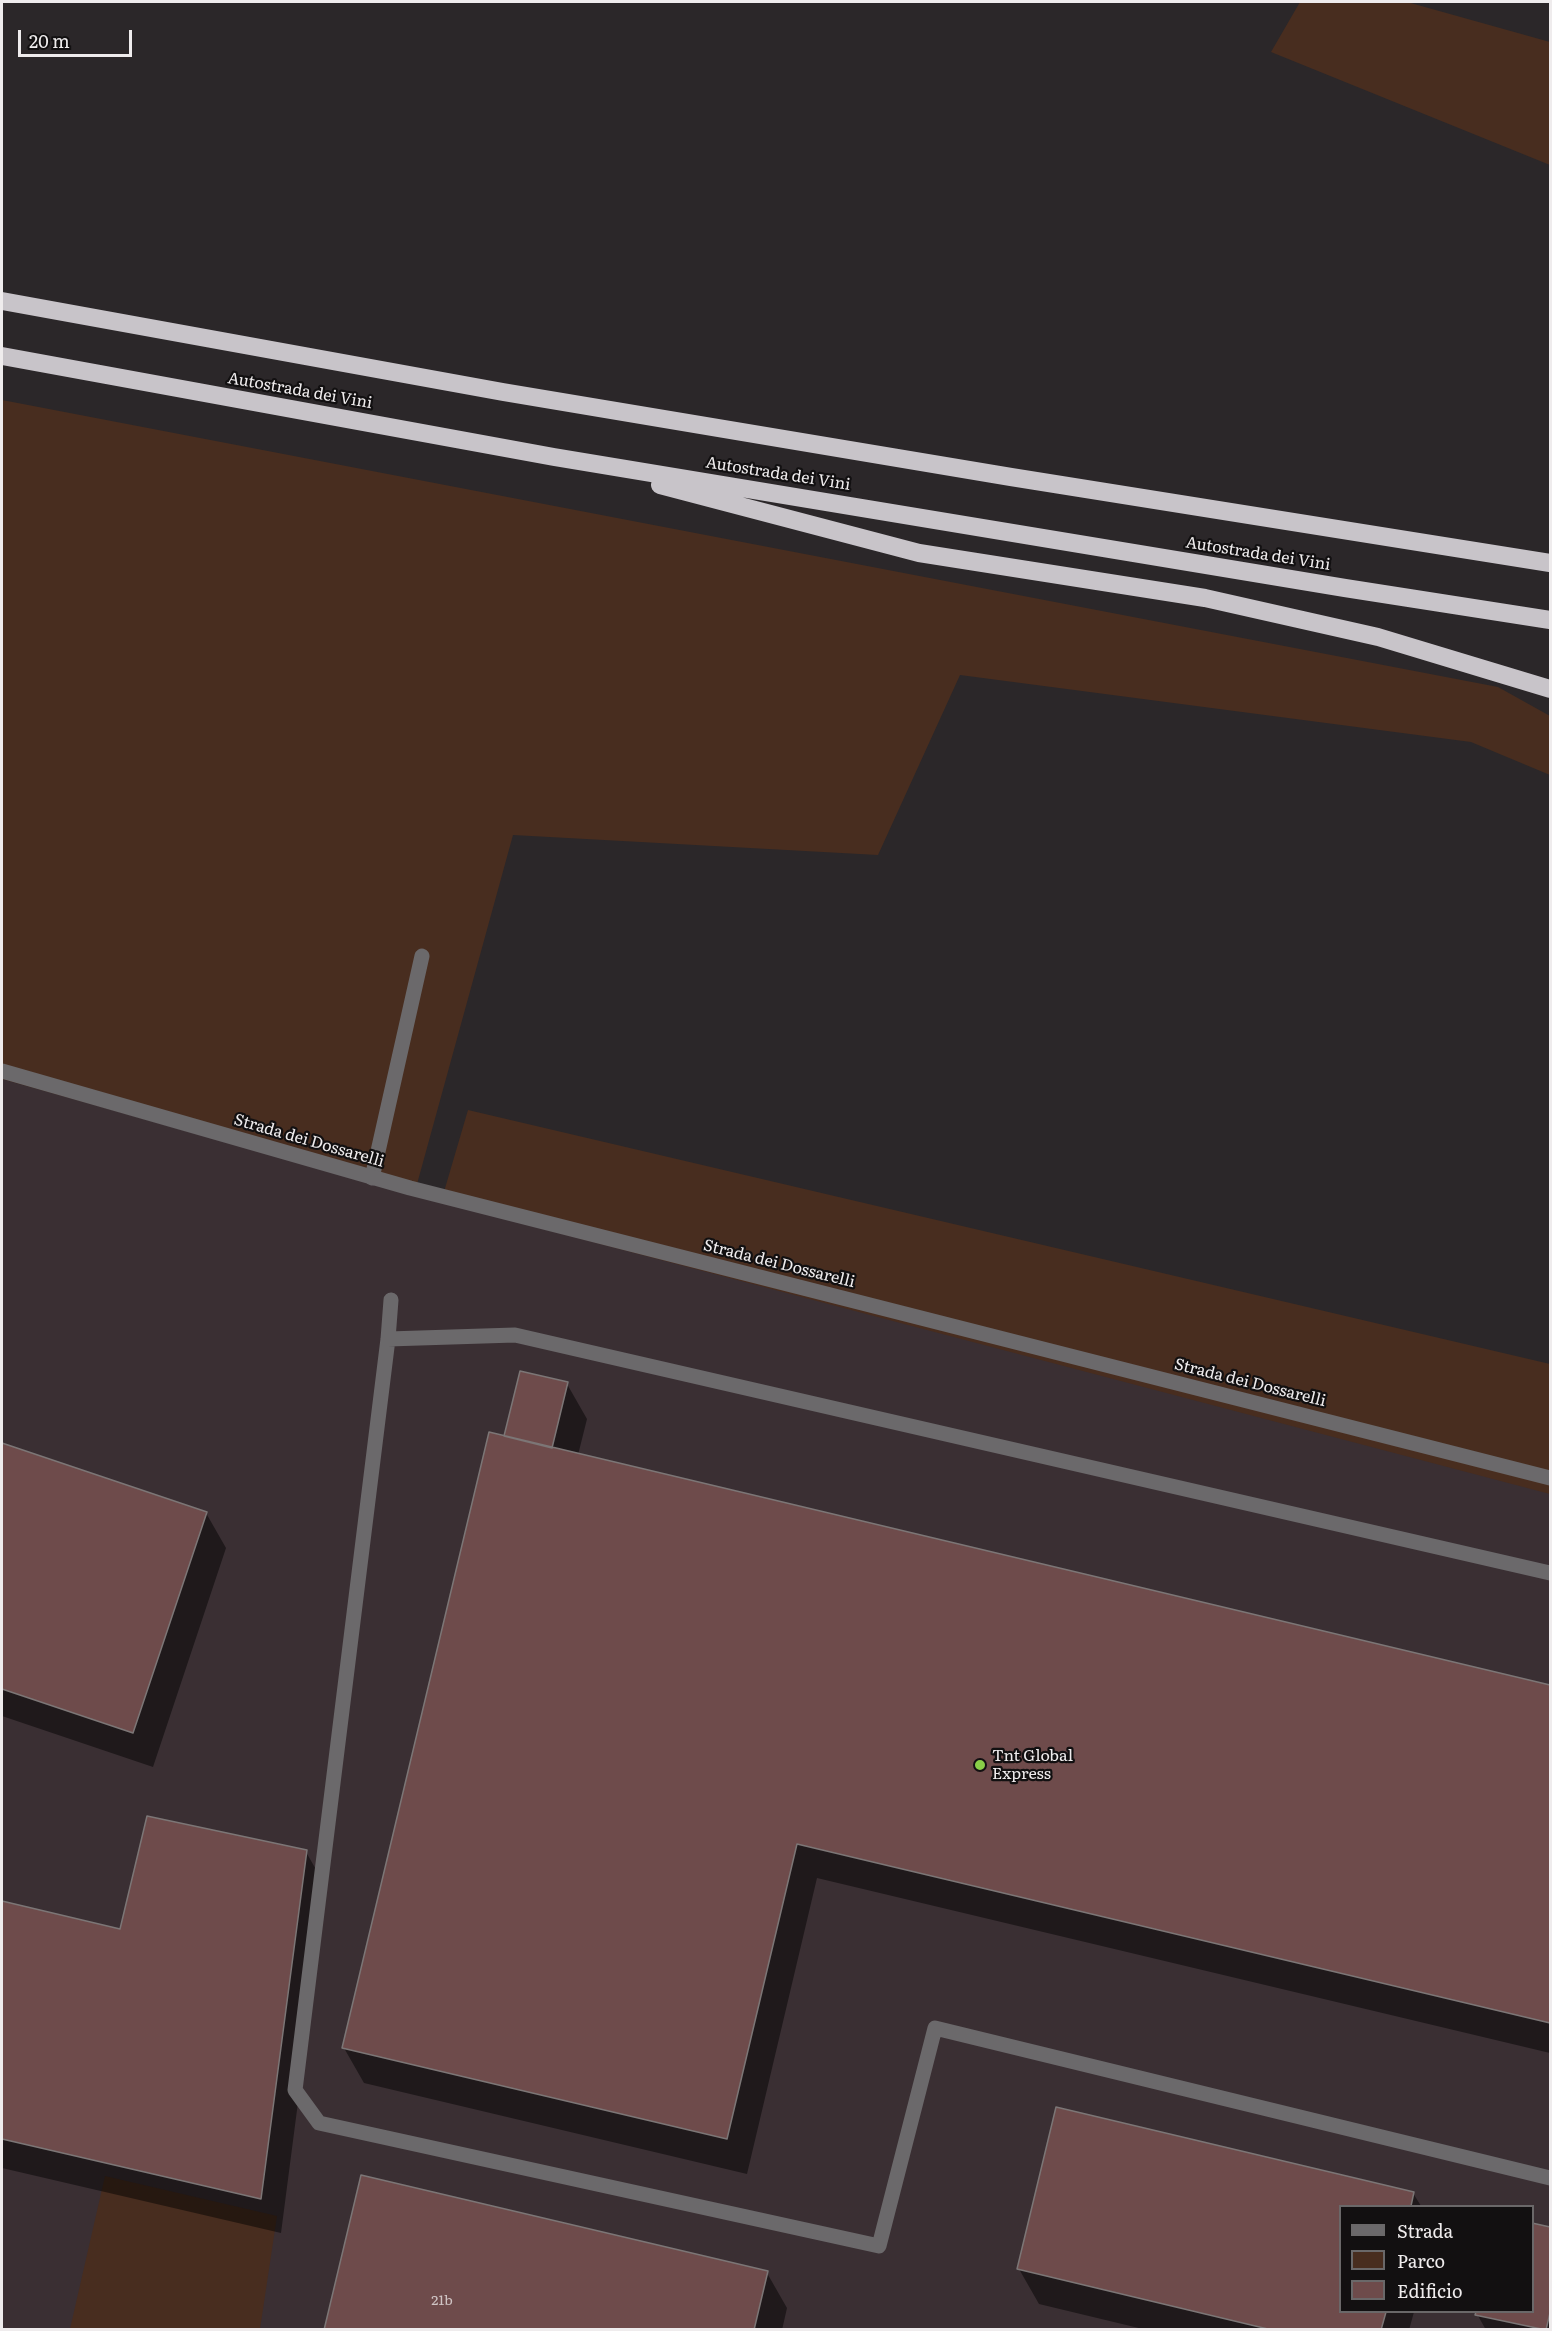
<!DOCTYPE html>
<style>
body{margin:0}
#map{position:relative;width:1552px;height:2331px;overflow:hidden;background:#2b2729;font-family:Literata,serif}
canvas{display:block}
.frame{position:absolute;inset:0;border:3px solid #efeced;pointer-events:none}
.legend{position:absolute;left:1339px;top:2205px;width:195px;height:108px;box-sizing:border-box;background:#121011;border:2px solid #6a6869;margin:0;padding:8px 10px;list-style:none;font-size:18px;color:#efeced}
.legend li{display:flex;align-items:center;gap:12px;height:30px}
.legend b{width:30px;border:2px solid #6a6869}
.scale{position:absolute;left:18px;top:30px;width:114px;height:27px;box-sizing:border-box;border:3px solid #efeced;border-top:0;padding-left:8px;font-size:18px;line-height:21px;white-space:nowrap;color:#efeced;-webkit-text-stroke:4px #121011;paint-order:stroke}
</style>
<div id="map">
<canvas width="1552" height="2331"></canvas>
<div class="frame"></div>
<ul class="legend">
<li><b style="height:8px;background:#6b696b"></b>Strada</li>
<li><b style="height:16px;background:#482d1f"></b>Parco</li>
<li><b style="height:16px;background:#6e4b4b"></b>Edificio</li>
</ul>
<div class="scale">20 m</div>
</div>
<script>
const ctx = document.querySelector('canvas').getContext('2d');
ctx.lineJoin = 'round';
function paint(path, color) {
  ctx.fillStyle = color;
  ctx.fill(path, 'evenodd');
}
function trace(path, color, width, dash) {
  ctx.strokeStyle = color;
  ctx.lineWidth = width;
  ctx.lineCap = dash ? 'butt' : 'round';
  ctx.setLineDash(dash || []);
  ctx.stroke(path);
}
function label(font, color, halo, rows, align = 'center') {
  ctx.font = font + ' Literata,serif';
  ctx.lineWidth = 4.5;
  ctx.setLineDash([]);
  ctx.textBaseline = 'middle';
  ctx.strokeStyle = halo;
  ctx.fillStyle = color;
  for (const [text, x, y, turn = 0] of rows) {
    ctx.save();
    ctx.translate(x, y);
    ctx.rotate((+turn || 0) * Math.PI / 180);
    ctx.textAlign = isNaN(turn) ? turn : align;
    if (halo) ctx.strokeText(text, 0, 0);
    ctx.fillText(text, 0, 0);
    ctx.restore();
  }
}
paint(new Path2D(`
 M2,1079l412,116 1136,287v847h-1548zM1340,2206h192v106h-192z`), '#3a2f33');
paint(new Path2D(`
 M1300,2h107l143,40v123l-279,-113z
 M2,400l1496,287 52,29v59l-79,-33 -511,-67 -82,180 -365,-20 -99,360 -412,-116z
 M468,1110l1082,254v130l-1109,-292z
 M105,2176l172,40 -17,113h-190z`), '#482d1f');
paint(new Path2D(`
 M567,1384l20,35 -9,36 972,232v366l-733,-175 -70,296 -383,-91 -20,-35 161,-610z
 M2,1444l204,69 20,35 -73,219 -151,-51z
 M306,1852l20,35 -45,346 -279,-65v-265l119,28z
 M1057,2109l356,84 8,13h-81v106h74l-5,18h-262l-108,-26 -20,-35z
 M1532,2225l18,4v101h-64l-9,-16 1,-2h54z
 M767,2273l20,35 -5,22h-457z`), '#0007');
const building = new Path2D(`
 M520,1371l48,11 -16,66 -48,-12z
 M489,1432l1061,253v338l-753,-179 -70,295 -385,-91z
 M2,1443l205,69 -74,221 -131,-44z
 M147,1816l160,34 -46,349 -259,-60v-238l118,28z
 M1056,2107l358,85 -3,14h-71v106h46l-5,18h-109l-255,-61z
 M361,2175l407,96 -14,59h-430z
 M1532,2223l18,4v86l-4,17 -71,-15 1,-3h56z`);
paint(building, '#6e4b4b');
trace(building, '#7c7676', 1.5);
trace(new Path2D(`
 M372,1178l50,-222
 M391,1300l-3,39 -93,751 24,33 560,123 56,-218 615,150
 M388,1339l127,-4 1035,238`), '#6b696b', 15);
trace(new Path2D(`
 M2,1071l408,117 1140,290`), '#6b696b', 15);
trace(new Path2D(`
 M2,301l501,91 508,85 539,86
 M2,356l552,101 791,131 205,32
 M660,485l259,68 286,45 173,39 172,52`), '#c8c4c9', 18);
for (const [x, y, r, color] of [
 [980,1765,6,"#89cf48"]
]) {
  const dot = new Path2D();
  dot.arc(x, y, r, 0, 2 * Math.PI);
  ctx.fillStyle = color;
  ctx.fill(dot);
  trace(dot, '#121011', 2);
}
label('14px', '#cfc4c4', null, [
 ["21b",442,2301]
]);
label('16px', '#efeced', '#121011', [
 ["Autostrada dei Vini",300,391,10],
 ["Autostrada dei Vini",778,474,9],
 ["Autostrada dei Vini",1258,554,9],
 ["Strada dei Dossarelli",309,1141,16],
 ["Strada dei Dossarelli",779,1264,14],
 ["Strada dei Dossarelli",1250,1383,14]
]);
label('16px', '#efeced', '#121011', [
 ["Tnt Global",992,1756],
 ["Express",992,1774]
], 'left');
</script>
